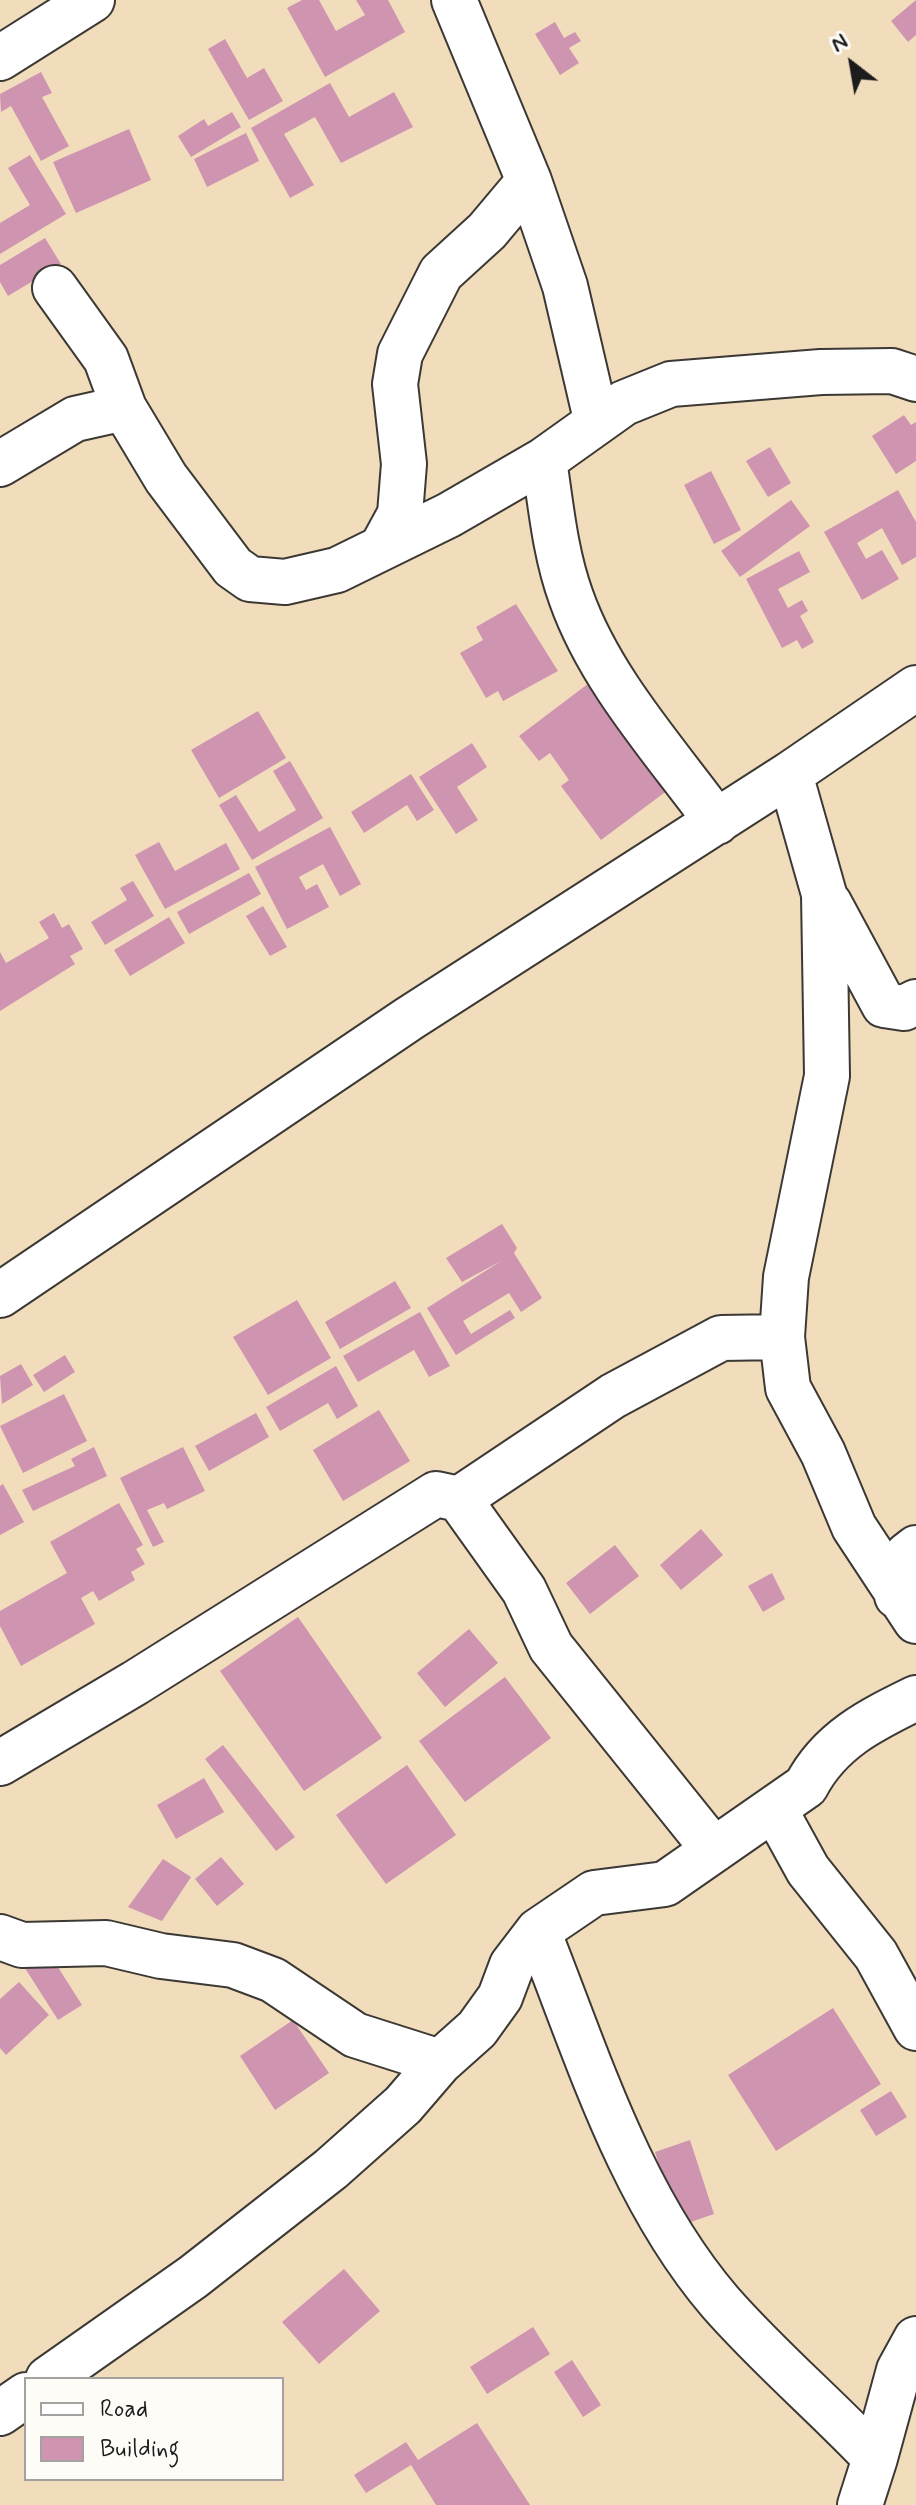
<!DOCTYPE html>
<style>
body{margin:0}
#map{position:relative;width:916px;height:2505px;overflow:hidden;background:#f1ddbc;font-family:Mynerve,sans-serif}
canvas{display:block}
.legend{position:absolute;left:24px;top:2377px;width:260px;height:104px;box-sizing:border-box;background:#fdfcf7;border:2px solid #a3a29f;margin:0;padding:10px 14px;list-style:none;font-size:24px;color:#1c1c1c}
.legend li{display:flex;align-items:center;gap:16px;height:40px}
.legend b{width:40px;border:2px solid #a3a29f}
.north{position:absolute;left:812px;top:24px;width:80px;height:80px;-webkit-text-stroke:6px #fdfcf7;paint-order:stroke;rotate:329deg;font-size:22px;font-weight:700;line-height:32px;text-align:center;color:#1c1c1c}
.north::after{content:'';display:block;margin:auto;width:28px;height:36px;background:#1c1c1c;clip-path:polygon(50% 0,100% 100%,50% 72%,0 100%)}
</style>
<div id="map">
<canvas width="916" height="2505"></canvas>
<ul class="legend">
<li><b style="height:10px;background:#fff"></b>Road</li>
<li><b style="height:22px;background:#cf94af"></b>Building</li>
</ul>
<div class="north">N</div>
</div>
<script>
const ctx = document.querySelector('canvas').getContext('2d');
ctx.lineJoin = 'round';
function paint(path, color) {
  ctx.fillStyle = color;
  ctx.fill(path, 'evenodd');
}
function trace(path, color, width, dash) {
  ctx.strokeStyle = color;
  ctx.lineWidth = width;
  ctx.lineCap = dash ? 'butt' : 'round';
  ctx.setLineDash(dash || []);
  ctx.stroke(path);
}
paint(new Path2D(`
 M302,0h17l17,31 29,-16 -9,-15h32l17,32 -80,45 -38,-69z
 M916,0v35l-8,7 -17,-21z
 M555,22l9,16 11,-6 6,9 -12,7 10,15 -19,12 -25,-41z
 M225,39l22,39 17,-10 19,33 -34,19 -41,-71z
 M41,72l11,21 -10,4 27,49 -28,15 -30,-55 -10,6 -1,-18z
 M330,83l19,34 45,-25 19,35 -72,36 -26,-46 -31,17 30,51 -24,13 -39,-70z
 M232,112l9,15 -50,30 -13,-21 26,-17 4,7z
 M129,129l22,51 -75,33 -23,-51z
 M246,133l13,28 -52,26 -13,-28z
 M30,155l36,59 -66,40v-31l30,-18 -22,-37z
 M45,238l16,26 -53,32 -8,-14v-17z
 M904,415l7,10 5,-3v39l-20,13 -24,-38z
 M770,447l21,36 -23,14 -22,-36z
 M711,471l30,59 -27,14 -30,-59z
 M898,490l18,32v35l-14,8 -20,-37 -25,15 9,16 16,-9 17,29 -37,21 -38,-68z
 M791,500l19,26 -70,51 -19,-26z
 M799,551l11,21 -32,17 10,19 14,-8 6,11 -8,5 14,26 -12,7 -5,-9 -15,8 -36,-69z
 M516,604l42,67 -55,30 -5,-10 -12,7 -26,-45 23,-13 -7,-13z
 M597,677l79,107 -75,56 -40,-54 8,-6 -19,-27 -11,8 -20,-25z
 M258,711l28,47 -67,40 -28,-48z
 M472,743l15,24 -30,20 21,33 -22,14 -37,-57z
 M290,761l33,57 -71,42 -33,-55 17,-10 23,37 37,-22 -23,-39z
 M411,774l23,36 -17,11 -10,-16 -43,28 -13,-21z
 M330,827l31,57 -21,12 -17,-32 -24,13 7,13 11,-6 12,23 -42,22 -32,-62z
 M159,842l16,29 51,-28 14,26 -75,40 -30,-54z
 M249,873l12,21 -72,40 -12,-22z
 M133,881l21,35 -49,29 -14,-23 36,-22 -7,-12z
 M263,906l24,41 -17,9 -24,-40z
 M54,913l8,15 7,-4 14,25 -13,7 5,8 -75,47v-59l6,11 43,-25 -10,-16z
 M169,917l16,26 -55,33 -16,-26z
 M502,1224l15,24 -3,5 28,45 -21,14 -12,-19 -46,28 8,13 39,-24 5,8 -59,37 -29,-47 74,-47 -39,21 -16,-24z
 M395,1281l16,27 -71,41 -15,-27z
 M297,1300l34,58 -63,37 -35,-58z
 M420,1312l30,54 -21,11 -15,-27 -56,32 -15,-26z
 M65,1355l10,17 -31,20 -11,-17z
 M21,1364l12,21 -31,19 -2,-28z
 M336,1366l22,40 -21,13 -9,-16 -48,28 -14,-24z
 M64,1394l23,47 -64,32 -23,-47z
 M379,1410l31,51 -67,40 -30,-51z
 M256,1413l13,24 -60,34 -14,-25z
 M94,1447l13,29 -74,35 -11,-21 53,-24 -4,-7z
 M183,1447l22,44 -38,18 -3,-6 -17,7 17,32 -11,5 -33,-69z
 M3,1484l21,38 -24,13v-49z
 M119,1503l24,42 -7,4 9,15 -14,8 4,8 -36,21 -6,-10 -12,7 14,26 -74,42 -21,-40v-15l67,-38 -17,-31z
 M701,1529l22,26 -42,35 -21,-25z
 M615,1545l24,31 -49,38 -24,-31z
 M772,1573l13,26 -22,13 -15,-26z
 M298,1617l84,121 -78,53 -84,-120z
 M469,1629l29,34 -53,44 -28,-34z
 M505,1677l46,61 -86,64 -46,-61z
 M223,1745l72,92 -19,14 -71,-92z
 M407,1765l49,70 -70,49 -50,-69z
 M204,1778l20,34 -48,27 -19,-34z
 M221,1857l23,27 -27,22 -22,-27z
 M163,1859l28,18 -29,44 -34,-14z
 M47,1950l35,55 -24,15 -35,-55z
 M19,1982l30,33 -43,40 -6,-7v-49z
 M833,2008l48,76 -105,67 -48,-76z
 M293,2020l36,53 -54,37 -35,-54z
 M891,2091l16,26 -31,19 -16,-26z
 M690,2140l24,74 -35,12 -24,-74z
 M344,2269l36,42 -61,53 -37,-42z
 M533,2327l17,27 -63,40 -17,-27z
 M572,2360l29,45 -18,12 -29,-45z
 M477,2423l53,82h-94l-25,-40 -45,28 -12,-18 52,-33 12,18z`), '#cf94af');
const street = new Path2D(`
 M454,0l75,181 36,105 31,133
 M0,58l92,-58
 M55,288l51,71 18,49 42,70 67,89 17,12 35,3 52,-12 112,-55 95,-55 80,-57 47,-19 150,-12 71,-1 24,8
 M544,460c7,46 11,93 27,137 29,83 95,155 146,225
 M0,464l75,-45 49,-11
 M382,547l18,-33 4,-50 -9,-80 5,-30 41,-81 46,-42 42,-50
 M790,774l34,120 3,182 -41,201 -4,60 6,51 35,65 31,74 62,94
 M829,903l55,102 20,3 12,-6
 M0,1295l410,-277 380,-244 126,-86
 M459,1499l154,-103 108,-58 61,-1
 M897,1596l10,-41 9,-7
 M0,1763l135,-80 301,-189 23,5 65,91 27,57 163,203
 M775,1810l33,60 68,85 40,73
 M538,1931c50,126 92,266 182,371 48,55 105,103 155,156l-15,47
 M0,1937l22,8 84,-2 55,13 72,9 40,15 82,55 85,27
 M48,2379l145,-102 138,-108 72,-64 37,-43 37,-33 23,-32 12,-32 26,-34 56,-38 71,-9 141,-98c24,-46 65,-66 110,-88
 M0,2413l26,-18
 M875,2458l24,-88 17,-31`);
trace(street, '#3c3934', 48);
trace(street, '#fff', 44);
</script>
